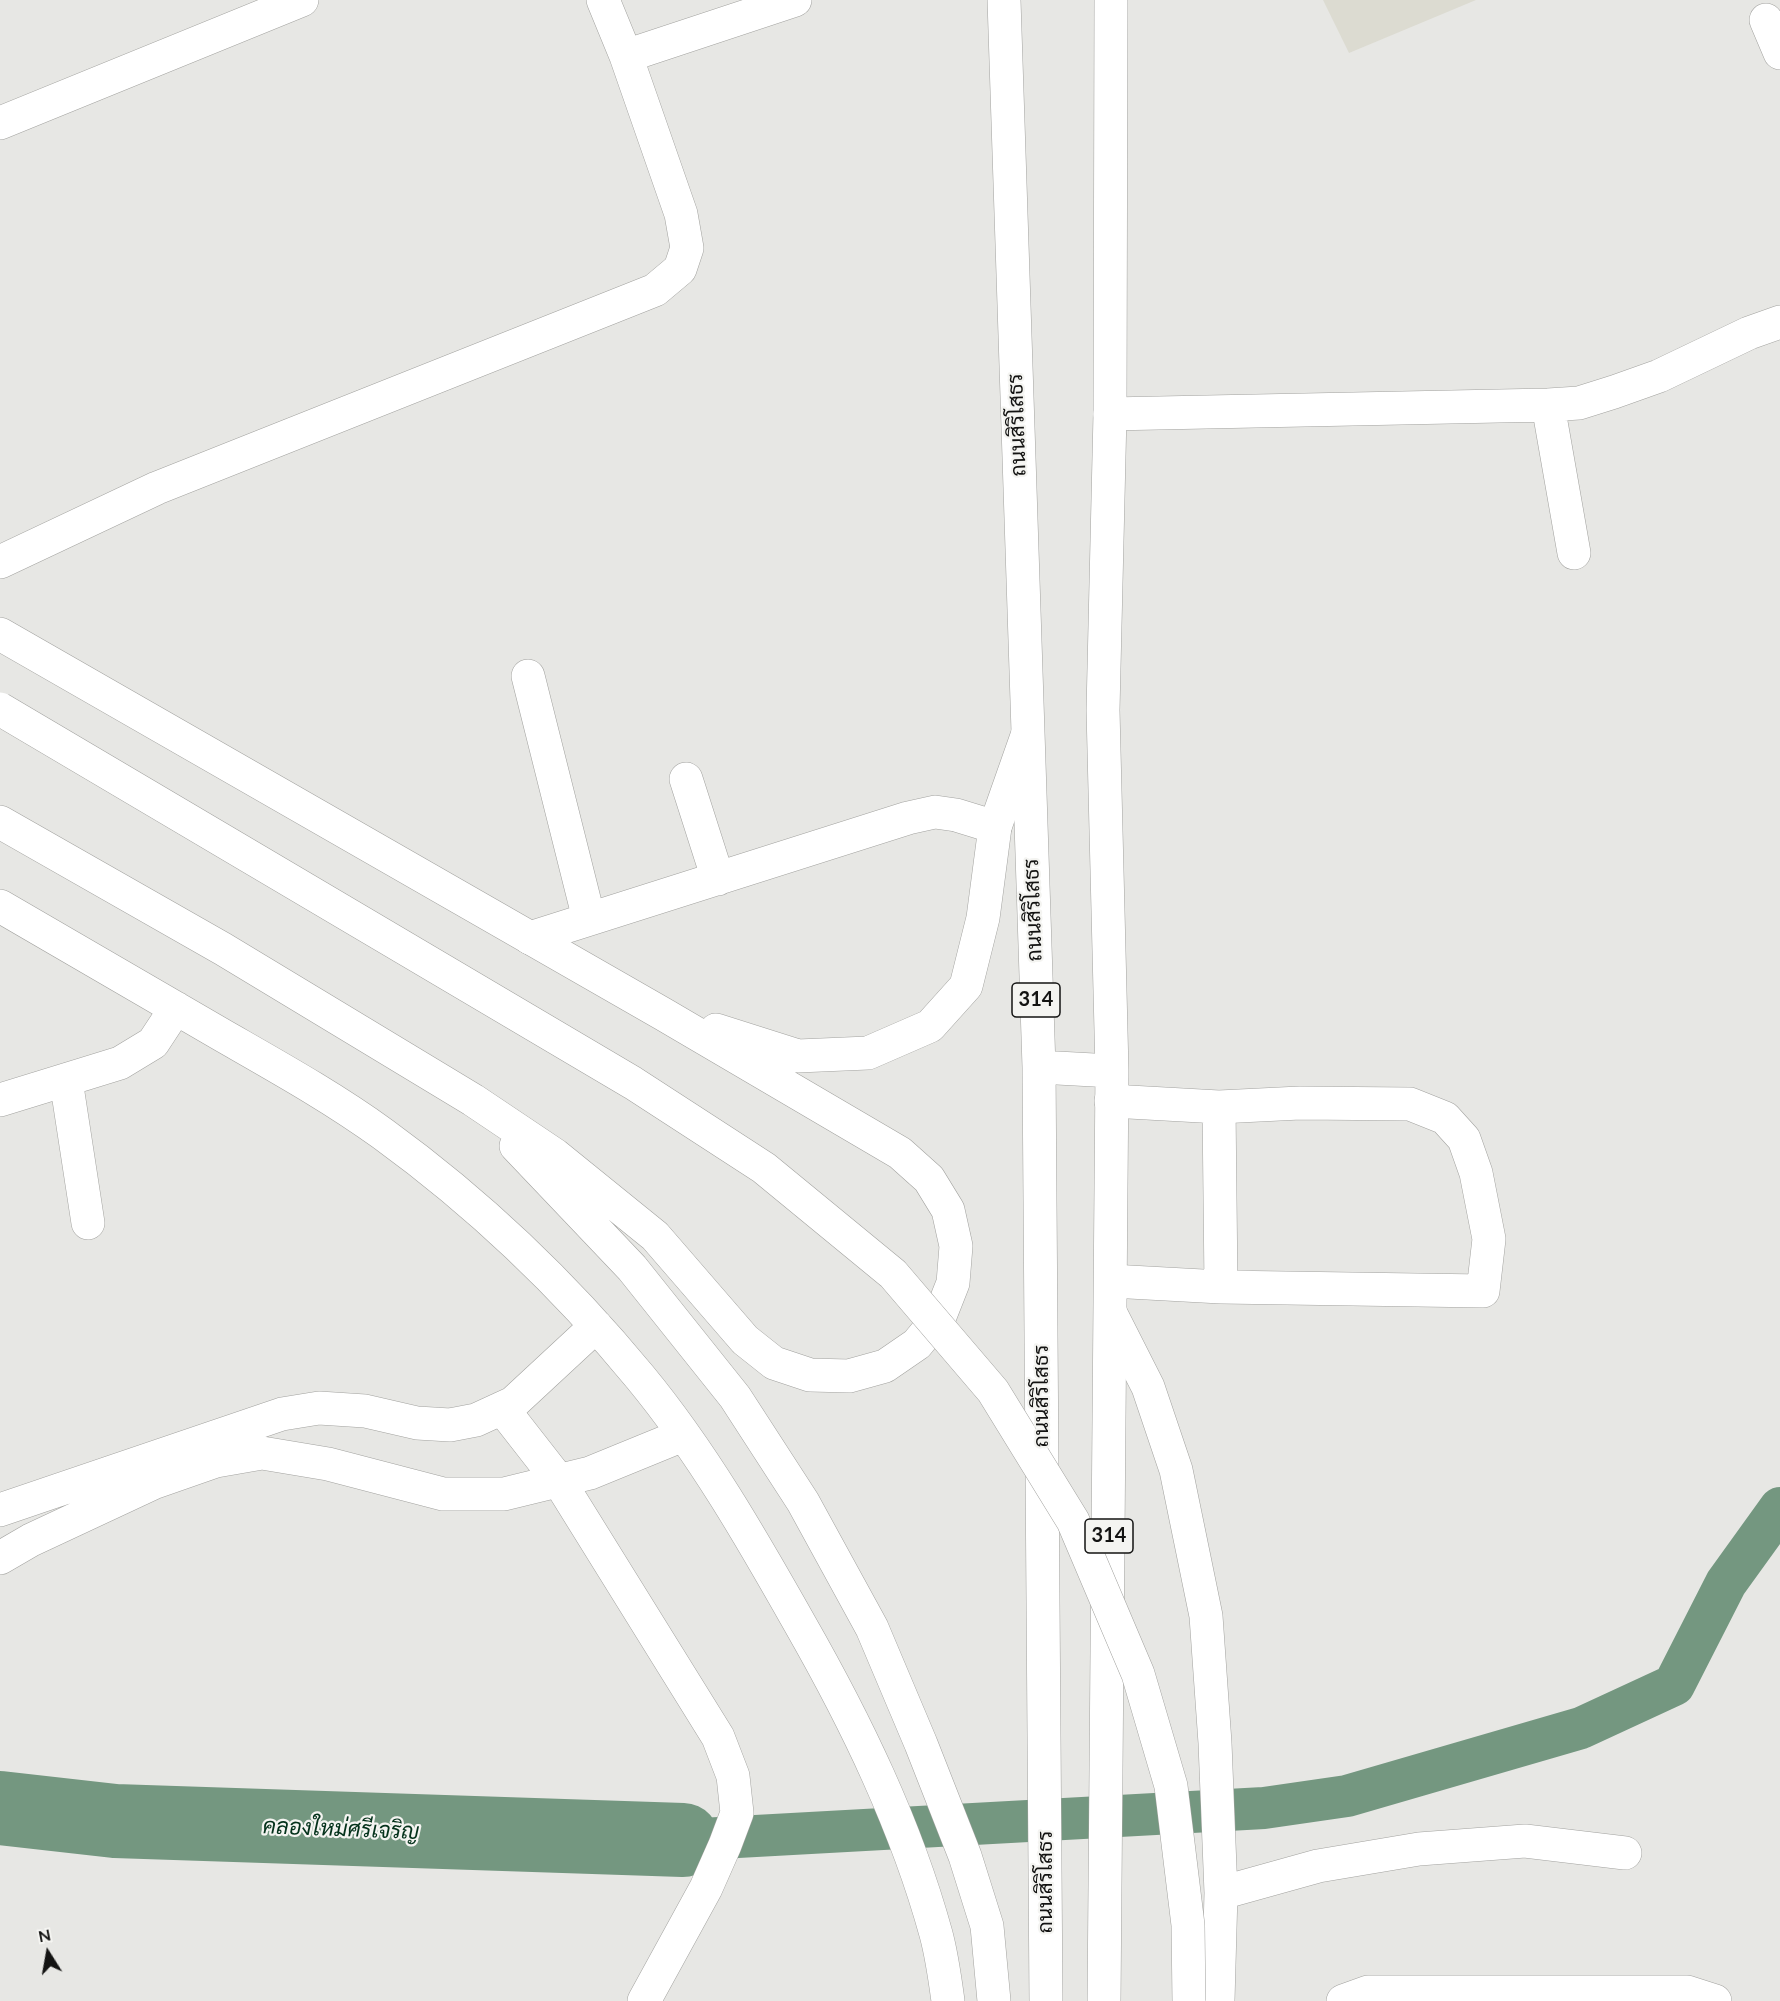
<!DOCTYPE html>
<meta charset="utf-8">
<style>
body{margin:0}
#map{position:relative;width:1780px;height:2001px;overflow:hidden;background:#e7e7e4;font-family:Lato,sans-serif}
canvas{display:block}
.north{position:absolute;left:18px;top:1923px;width:60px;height:60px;-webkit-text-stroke:4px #f4f4f1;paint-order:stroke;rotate:349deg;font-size:16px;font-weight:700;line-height:24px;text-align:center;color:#131312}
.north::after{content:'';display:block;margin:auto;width:21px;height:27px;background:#131312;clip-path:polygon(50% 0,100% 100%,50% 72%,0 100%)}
</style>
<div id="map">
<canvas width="1780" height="2001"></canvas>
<div class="north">N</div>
</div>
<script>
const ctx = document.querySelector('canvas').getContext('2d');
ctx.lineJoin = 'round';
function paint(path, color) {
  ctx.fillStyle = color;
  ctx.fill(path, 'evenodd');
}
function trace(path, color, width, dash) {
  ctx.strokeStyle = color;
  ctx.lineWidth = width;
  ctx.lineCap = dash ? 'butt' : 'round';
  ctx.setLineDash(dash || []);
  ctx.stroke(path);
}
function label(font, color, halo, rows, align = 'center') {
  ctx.font = font + ' Lato,Sarabun,sans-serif';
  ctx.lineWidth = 4.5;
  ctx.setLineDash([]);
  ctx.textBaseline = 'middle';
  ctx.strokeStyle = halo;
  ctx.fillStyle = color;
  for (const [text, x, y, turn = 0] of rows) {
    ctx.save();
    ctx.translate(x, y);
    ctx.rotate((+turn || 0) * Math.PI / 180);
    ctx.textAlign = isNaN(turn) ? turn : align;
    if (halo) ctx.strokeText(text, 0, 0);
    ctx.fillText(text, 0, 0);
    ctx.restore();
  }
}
paint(new Path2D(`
 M1323,0h153l-127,53z`), '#dcdbd1');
trace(new Path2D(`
 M683,1840l581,-32 83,-12 234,-68 93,-43 52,-102 54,-75`), '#749780', 42);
trace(new Path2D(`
 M0,1808l115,13 568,19`), '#749780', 74);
const minor = new Path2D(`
 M1766,20l14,33
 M626,56l169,-56
 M0,123l302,-123
 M1548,405l26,148
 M1110,414l438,-9 31,-2 35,-11 45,-16 90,-43 31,-11
 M0,562l157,-74 498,-198 25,-21 7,-21 -6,-34 -55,-158 -23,-56
 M528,676l61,243
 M686,779l32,100
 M0,906c74,43 148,86 222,129 54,31 110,62 161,99 95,69 182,152 257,243 62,75 112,162 160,247 56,98 106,201 136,310 6,22 9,45 12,67
 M530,938l378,-120 27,-6 21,3 39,12
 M66,1080l22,143
 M0,1100l120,-37 33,-20 23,-35
 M1111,1101l108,6 81,-4 110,1 35,14 19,21 12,34 13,66 -6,52 -262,-4 -110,-6
 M1219,1107l2,180
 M1111,1314l37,73 28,83 30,146 9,127 6,150 -3,108
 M502,1408l57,73 159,256 15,39 4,37 -12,32 -19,43 -62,113
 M0,1510l282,-96 37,-6 46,3 52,12 33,2 26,-5 37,-17 83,-77
 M0,1558l31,-18 122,-57 63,-22 46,-8 66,11 115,30h61l86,-21 93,-38
 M1221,1893l97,-27 101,-17 106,-8 100,12
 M1343,2001l25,-9h319l28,9`);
const major = new Path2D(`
 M1004,0l35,1067 7,934
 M1039,1067l73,4
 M1104,2001l8,-930 -9,-361 7,-296 1,-414`);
const highway = new Path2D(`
 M0,634l663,380 237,139 29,26 19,31 8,36 -3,37 -13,33 -23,28 -32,22 -36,10 -39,-1 -36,-12 -29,-23 -90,-104 -100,-81 -82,-55 -250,-151 -223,-127
 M716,1030l82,26 70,-3 62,-27 36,-40 17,-68 12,-91 32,-91
 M516,1146l116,122 103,129 68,105 69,126 49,116 44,112 22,70 7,75`);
trace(minor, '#a2a29f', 34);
trace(major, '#a2a29f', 34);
trace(highway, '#a2a29f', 34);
trace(minor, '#fff', 33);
trace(major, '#fff', 33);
trace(highway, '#fff', 33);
const highwayBridge = new Path2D(`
 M0,709l633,374 131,85 129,106 100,117 80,130 65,153 33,112 17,139 1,76`);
trace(highwayBridge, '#a2a29f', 34, []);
trace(highwayBridge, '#fff', 33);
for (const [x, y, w] of [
 [1036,1000,48],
 [1109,1536,48]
]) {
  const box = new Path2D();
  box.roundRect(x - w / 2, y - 17, w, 34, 4.5);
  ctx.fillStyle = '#f4f4f1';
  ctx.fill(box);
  trace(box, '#131312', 1.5);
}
label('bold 20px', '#131312', null, [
 ["314",1036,1000],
 ["314",1109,1536]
]);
label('21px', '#131312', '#f4f4f1', [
 ["ถนนสิริโสธร",1017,425,-92],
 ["ถนนสิริโสธร",1033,910,-92],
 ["ถนนสิริโสธร",1041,1396,-90],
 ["ถนนสิริโสธร",1045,1882,-90]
]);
label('italic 22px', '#04321b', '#f4f4f1', [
 ["คลองใหม่ศรีเจริญ",341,1829,2]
]);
</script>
